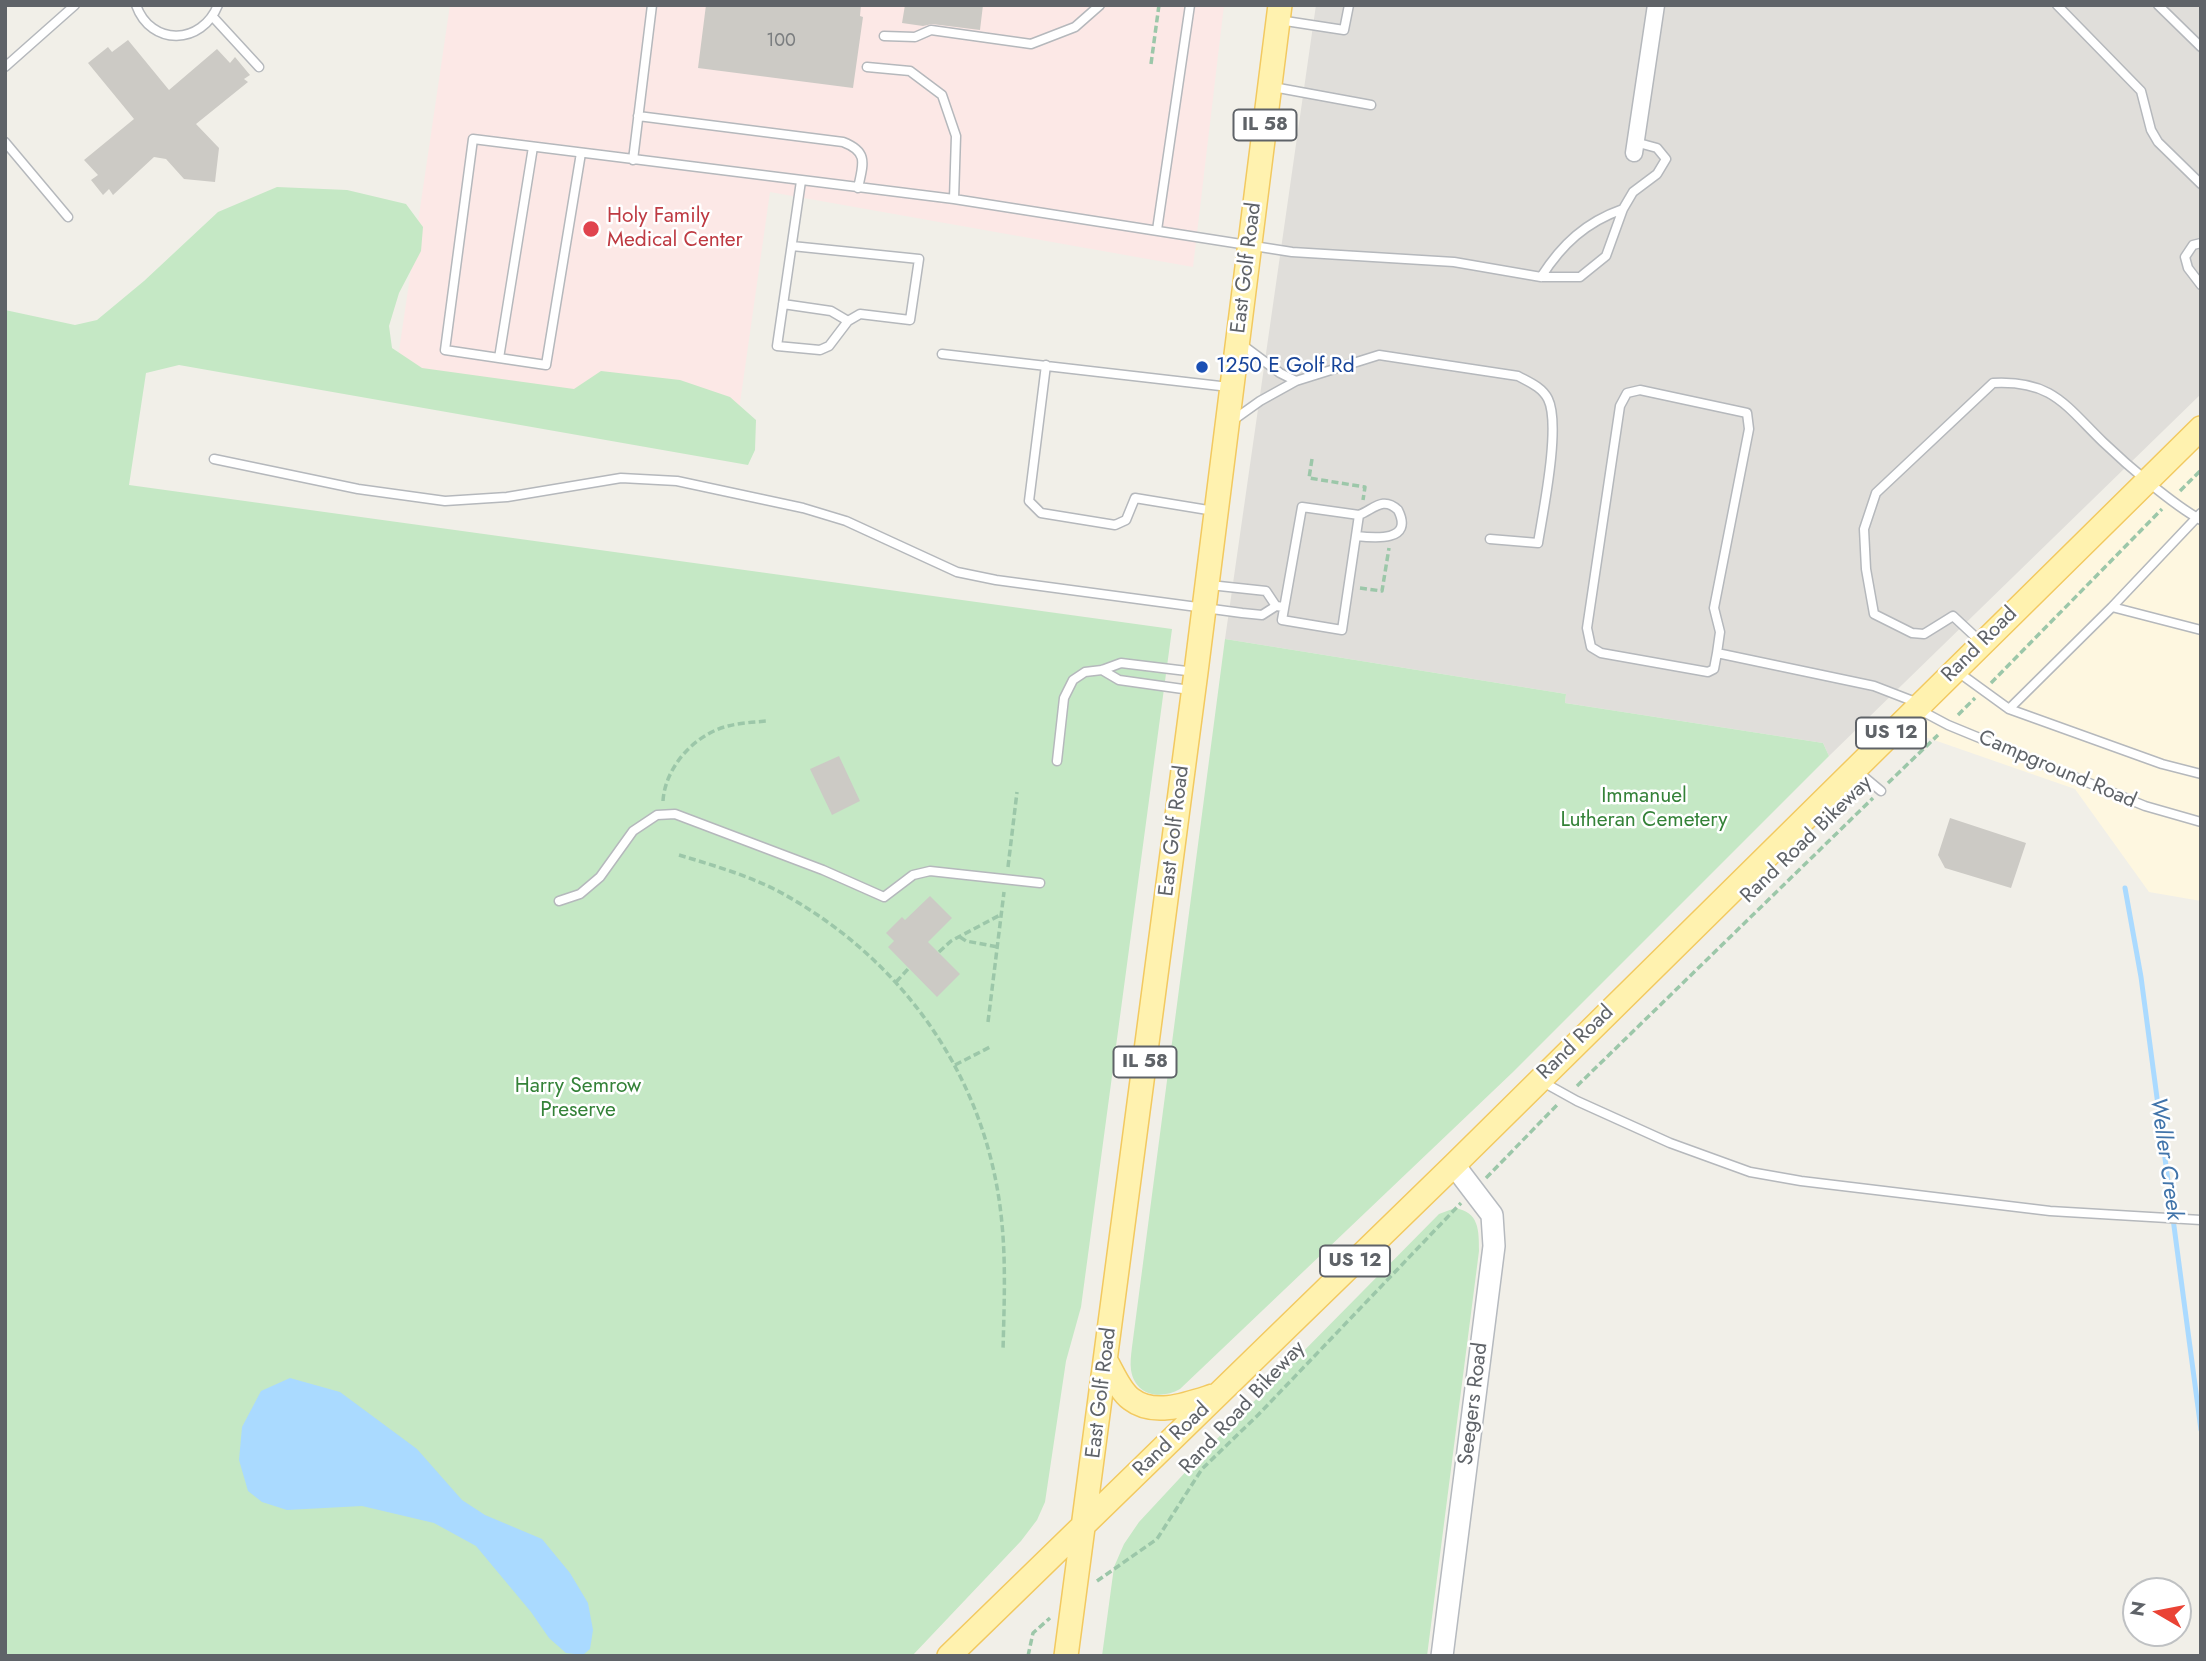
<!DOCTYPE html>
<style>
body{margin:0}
#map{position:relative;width:2206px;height:1661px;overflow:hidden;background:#f1efe8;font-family:Jost,sans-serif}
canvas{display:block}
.frame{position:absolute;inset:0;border:7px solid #5f6368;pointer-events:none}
.north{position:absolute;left:2122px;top:1577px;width:70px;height:70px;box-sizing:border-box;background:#fff;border:2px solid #bfc1c3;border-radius:50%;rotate:280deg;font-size:19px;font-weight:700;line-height:28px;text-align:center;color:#5f6368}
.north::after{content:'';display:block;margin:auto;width:24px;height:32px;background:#ea4335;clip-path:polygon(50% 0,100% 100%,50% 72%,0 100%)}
</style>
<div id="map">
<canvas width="2206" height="1661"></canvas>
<div class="frame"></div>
<div class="north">N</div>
</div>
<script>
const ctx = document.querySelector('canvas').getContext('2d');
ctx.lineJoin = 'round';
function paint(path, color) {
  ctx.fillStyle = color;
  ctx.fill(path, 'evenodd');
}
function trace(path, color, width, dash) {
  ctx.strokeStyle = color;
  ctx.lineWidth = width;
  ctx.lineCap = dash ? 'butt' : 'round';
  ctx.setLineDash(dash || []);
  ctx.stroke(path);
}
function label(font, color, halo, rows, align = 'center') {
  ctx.font = font + ' Jost,sans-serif';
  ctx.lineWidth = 5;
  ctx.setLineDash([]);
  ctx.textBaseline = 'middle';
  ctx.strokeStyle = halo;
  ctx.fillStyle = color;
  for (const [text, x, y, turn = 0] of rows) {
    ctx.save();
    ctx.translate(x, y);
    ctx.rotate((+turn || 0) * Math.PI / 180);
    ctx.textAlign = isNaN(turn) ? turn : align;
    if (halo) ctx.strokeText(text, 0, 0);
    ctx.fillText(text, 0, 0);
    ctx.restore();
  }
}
paint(new Path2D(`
 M2201,442v459l-52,-9 -74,-103 -164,-57z`), '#fef7e0');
paint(new Path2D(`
 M1316,5h885v389l-372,362 -6,-13 -258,-40 1,-9 -341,-55z`), '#e0deda');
paint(new Path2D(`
 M450,5h774l-31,262 -423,-75 -35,246 -340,-60z`), '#fce8e6');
paint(new Path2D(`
 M277,187l70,3 59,14 17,23 -2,24 -22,42 -10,33 3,22 30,20 152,21 27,-18 79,9 50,17 26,23 -1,30 -7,15 -569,-100 -33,8 -17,112 1043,144 -91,678 -15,54 -21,141 -8,18 -16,21 -109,115h-907v-1346l70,15 22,-5 47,-39 74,-69z
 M1225,639l341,55 -1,9 258,40 6,13 -316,316 -333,317c-19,11 -45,7 -49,-19 -1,-7 0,-15 1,-23z
 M1455,1208c24,4 24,22 24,43l-52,405h-325l12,-89 10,-23 15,-22 66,-71 234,-237z`), '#c5e8c5');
paint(new Path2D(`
 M290,1378l50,14 77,57 45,51 23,15 57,24 28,34 18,30 5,27 -3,19 -7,6 -17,-2 -17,-15 -18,-26 -55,-66 -42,-23 -72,-17 -75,4 -25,-8 -14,-11 -9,-31 3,-33 19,-36z`), '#aadaff');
trace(new Path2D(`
 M2125,888l16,89 60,453`), '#aadaff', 5);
paint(new Path2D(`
 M706,5h155l-1,11 3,1 -10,71 -155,-20z
 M905,5h78l-3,25 -48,-6 -9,2 -21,-3z
 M128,40l41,50 48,-41 13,14 5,-6 15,18 -6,4 4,3 -52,42 23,24 -4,34 -31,-3 -18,-20 -12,-2 -41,38 -4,-6 -6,6 -12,-15 7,-5 -14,-15 50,-41 -46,-56 20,-16 4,5z
 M839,756l21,45 -28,14 -22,-46z
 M1950,818l76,25 -15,45 -66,-20 -7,-13z
 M930,896l22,22 -24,24 32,32 -23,23 -49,-50 6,-6 -8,-8 16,-16 3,3z`), '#cccac5');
const lane = new Path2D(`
 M136,5c15,42 66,40 82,0
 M2057,5l84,86 10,39 7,12 43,42
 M2158,5l43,42
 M213,17l46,50
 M1279,20l65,10 5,-25
 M884,36l31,1 16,-7 100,14 44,-17 25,-22
 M5,67l70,-62
 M867,67l43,4 32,24 14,41 -2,63
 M1273,87l98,18
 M638,116l205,26c26,10 20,22 15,46
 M5,142l63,75
 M581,153l-35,212 -101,-15 28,-211 481,60 338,53 162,10 87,15h39l26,-21 17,-47 10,-17 24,-18 9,-15 -9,-11 -22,-6
 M633,160l19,-155
 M1157,230l33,-225
 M2201,243l-8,2 -8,12 3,11 13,17
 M792,246l127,13 -9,61 -50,-6 -12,7 -19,25 -9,4 -43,-4 24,-165
 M1541,277c21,-33 45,-55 82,-68
 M783,304l48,7 17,10
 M1241,344l39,29 16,8
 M942,354l287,33
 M499,358l34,-211
 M1046,365l-17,136 12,12 74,12 11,-5 9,-22 79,13
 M1232,421l28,-20 36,-20 83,-26 139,21c11,6 24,11 30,23 13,26 -5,113 -10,144l-48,-4
 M214,459l144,30 87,12 62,-4 114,-19 56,3 126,27 43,13 111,51 39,8 246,33 20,2 14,-9 8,1
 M1302,507l57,8 -17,115 -60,-10z
 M1356,536c19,2 58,6 42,-26 -15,-14 -24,-1 -39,5
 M1210,585l56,6 10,15
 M2112,607l89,-94
 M1982,643l-29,-27 -29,18 -12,-1 -38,-19 -8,-45 -2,-40 12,-36 117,-110c59,-3 72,22 110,59 24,23 69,62 98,78
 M1717,653l-3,16 -6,3 -107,-19 -10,-6 -4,-19 33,-222 7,-13 13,-3 107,23 2,16 -35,179 6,24 -3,21 157,33 44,17
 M1102,670l17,10 71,10
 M1958,672l51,37 153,55 39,10
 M1918,709l30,16 197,81 56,16
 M2009,709l103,-102 89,23
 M1057,761l7,-63 9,-18 12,-8 17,-2 19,-7 74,9
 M1857,771l24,20
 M559,901l21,-7 20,-17 33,-46 24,-16 18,-1 148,56 61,27 29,-22 17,-4 110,12
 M1541,1081l36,20 93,42 80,29 51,9 249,30 151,9`);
const street = new Path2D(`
 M1634,153l22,-148`);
const secondary = new Path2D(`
 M1442,1656l52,-410 -2,-31 -38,-50`);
const primary = new Path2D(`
 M1106,1361c7,12 14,30 25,38 23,18 57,5 82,-3
 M949,1656l505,-491 747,-737
 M1066,1656l130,-984 84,-667`);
trace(lane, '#b5b8bc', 11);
trace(street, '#b5b8bc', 19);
trace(secondary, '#b6babf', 24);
trace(primary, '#f2c960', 26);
trace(new Path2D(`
 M1151,64l8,-59
 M1312,459l-3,19 56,9 -2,13
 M2180,491l21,-21
 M1360,588l22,3 7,-43
 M1991,683l171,-174
 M1958,715l17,-17
 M1888,783l50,-48
 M663,801c2,-34 32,-67 65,-75 12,-3 26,-4 39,-5
 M679,855c33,10 68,20 99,36 126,68 211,189 224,333 4,42 2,85 1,127
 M1008,867l9,-75
 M960,937l6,4 32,6
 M939,952l12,-11 51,-27
 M896,982l13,-14
 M988,1022l16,-130
 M955,1065l37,-19
 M1577,1086l296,-288
 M1486,1178l73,-75
 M1097,1581l60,-42 45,-70 56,-54 203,-212
 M1028,1656l5,-23 17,-15`), '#9cc7a9', 3.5, [7, 3.5]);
trace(lane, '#fff', 8);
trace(street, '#fff', 16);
trace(secondary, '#fff', 21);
trace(primary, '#fff2af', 23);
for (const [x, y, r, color] of [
 [591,229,9,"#e0444e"],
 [1202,367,7,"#1a4fb4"]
]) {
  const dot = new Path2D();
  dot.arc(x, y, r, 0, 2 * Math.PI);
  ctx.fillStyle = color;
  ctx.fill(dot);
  trace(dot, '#fff', 2.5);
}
label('18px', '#7a7d7f', null, [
 ["100",781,42]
]);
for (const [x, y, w] of [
 [1265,125,63],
 [1891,733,70],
 [1145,1062,63],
 [1355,1261,70]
]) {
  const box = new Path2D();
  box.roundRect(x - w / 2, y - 15.5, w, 31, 5);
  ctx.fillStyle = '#fff';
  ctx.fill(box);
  trace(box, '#5f6368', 2);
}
label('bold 19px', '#5f6368', null, [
 ["IL 58",1265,125],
 ["US 12",1891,733],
 ["IL 58",1145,1062],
 ["US 12",1355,1261]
]);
label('21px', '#be3a42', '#fff', [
 ["Holy Family",607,217],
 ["Medical Center",607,241]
], 'left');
label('21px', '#5f6368', '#fff', [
 ["East Golf Road",1247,268,-83],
 ["Rand Road",1980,645,-45],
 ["Campground Road",2057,770,23],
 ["East Golf Road",1175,831,-83],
 ["Rand Road Bikeway",1807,840,-44],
 ["Rand Road",1576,1043,-44],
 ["East Golf Road",1102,1393,-83],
 ["Seegers Road",1474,1404,-83],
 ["Rand Road Bikeway",1243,1408,-47],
 ["Rand Road",1172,1440,-44]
]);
label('21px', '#164399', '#fff', [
 ["1250 E Golf Rd",1216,367]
], 'left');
label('21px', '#348238', '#fff', [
 ["Immanuel",1644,797],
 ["Lutheran Cemetery",1644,821],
 ["Harry Semrow",578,1087],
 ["Preserve",578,1111]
]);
label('italic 23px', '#4174aa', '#fff', [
 ["Weller Creek",2165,1159,82]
]);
</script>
